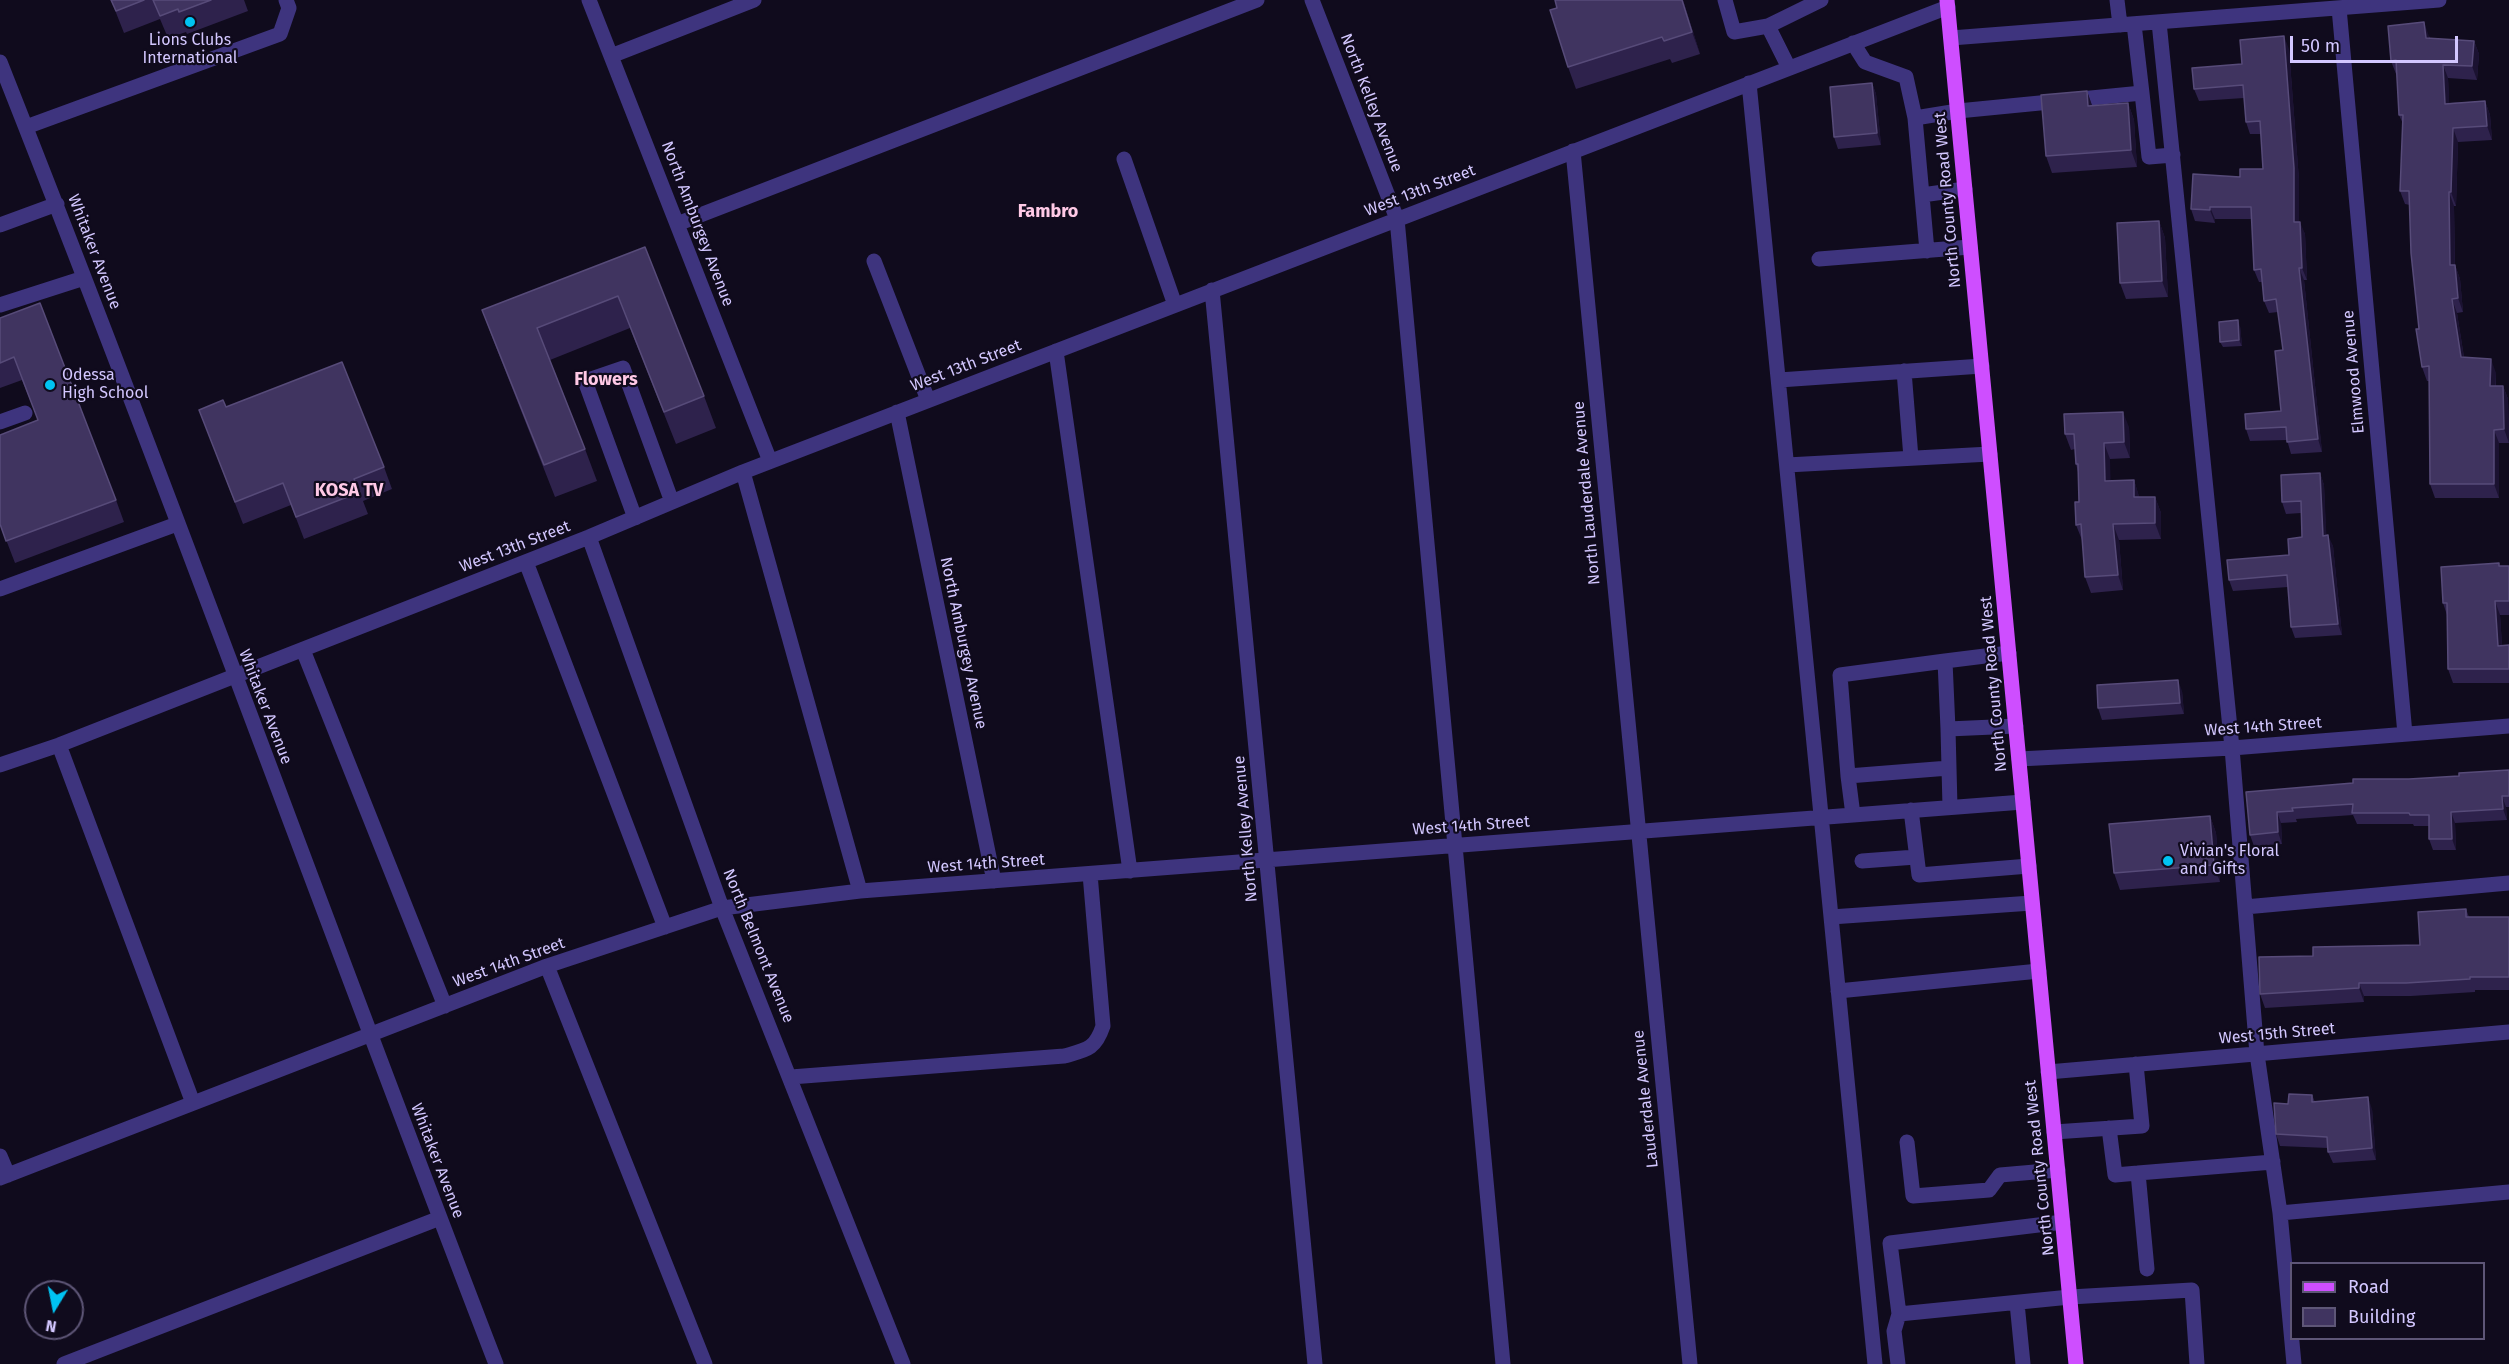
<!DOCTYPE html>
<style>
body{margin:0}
#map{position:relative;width:2509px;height:1364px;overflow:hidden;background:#100b1d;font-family:"Fira Sans",sans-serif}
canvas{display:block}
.legend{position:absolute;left:2290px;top:1262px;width:195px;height:78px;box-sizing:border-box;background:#100b1d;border:2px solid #5e5677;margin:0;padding:8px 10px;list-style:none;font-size:18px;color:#d3c7ff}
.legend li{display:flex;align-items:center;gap:12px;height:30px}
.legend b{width:30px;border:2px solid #5e5677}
.north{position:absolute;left:24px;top:1280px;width:60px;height:60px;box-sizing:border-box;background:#100b1d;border:2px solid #5e5677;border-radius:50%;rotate:190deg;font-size:16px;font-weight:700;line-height:24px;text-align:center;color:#d3c7ff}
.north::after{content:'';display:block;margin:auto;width:21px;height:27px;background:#00c3f2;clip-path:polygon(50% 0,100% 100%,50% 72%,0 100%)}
.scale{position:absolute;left:2290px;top:36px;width:168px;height:27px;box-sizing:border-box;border:3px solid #d3c7ff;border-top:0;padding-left:8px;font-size:18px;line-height:21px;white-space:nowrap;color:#d3c7ff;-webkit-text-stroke:4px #100b1d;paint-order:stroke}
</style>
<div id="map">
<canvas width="2509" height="1364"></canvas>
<ul class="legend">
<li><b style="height:8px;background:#ce4eff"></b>Road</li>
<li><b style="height:16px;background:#403460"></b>Building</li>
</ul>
<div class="north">N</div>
<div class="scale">50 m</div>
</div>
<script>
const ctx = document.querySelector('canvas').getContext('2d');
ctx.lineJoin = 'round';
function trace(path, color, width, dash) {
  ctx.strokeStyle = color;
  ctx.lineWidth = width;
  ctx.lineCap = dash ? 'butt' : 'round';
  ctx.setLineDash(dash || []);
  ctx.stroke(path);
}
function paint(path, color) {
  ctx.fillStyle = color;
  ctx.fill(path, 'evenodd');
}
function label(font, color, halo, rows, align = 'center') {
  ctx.font = font + ' "Fira Sans",sans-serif';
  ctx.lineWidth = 4.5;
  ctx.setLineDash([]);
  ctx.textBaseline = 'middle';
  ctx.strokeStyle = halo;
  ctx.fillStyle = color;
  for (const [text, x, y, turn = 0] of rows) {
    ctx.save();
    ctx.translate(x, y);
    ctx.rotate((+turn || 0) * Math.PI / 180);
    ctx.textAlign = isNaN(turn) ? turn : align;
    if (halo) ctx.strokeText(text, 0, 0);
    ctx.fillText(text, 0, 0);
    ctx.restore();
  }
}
trace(new Path2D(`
 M589,0l181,461
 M1312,0l85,219 106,1145
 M1725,0l9,32 34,-6
 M2117,0l3,25
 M2339,8l66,726
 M2159,22l73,726 25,306 23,159 14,151
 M1951,38l488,-38
 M1853,43l12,19 41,15 9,41 12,133
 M611,56l143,-56
 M0,62c171,432 329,869 496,1302
 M1789,68l-21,-42 53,-26
 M1749,83l126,1281
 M2142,93l7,64 24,-2
 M1915,118l43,-7 184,-18 -8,-69
 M26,127l254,-93 9,-26 -3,-8
 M1573,151l117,1213
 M1124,159l51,146
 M1922,195l43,-6
 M677,224l580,-224
 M0,225l57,-21
 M1819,259l151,-12
 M874,261l54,139
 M1212,290l103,1074
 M0,305l84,-27
 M1056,351l74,520
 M1904,371l7,87
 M1779,380l203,-14
 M897,412l97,469
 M0,422l25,-9
 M1787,465l203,-11
 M743,472l117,419
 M635,518l-50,-137 38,-13 49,134
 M589,537l133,371 181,456
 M526,562l139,365
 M0,589l177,-65
 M303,650l142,356
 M2009,653l-64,8 3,68 68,-3
 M1948,729l1,39
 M59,745l134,358
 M2019,759l213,-11 277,-22
 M0,765l59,-20 530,-208 154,-65 1205,-465
 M1848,776l-8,-101 105,-14
 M1911,810l8,65 110,-9
 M1853,815l-5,-39 101,-8 1,39
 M1862,861l54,-4
 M2245,907l264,-24
 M1831,917l201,-14
 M547,966l158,398
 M1838,991l201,-20
 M2048,1072l461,-40
 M791,1077l273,-21c22,-6 31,-6 39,-30l-13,-152
 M2109,1128l6,47 23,-2
 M2054,1132l88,-6 -6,-62
 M1907,1142l6,54 76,-6 11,-15 58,-5
 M0,1156l8,19
 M0,1178l547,-212 175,-58 138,-17 1163,-89
 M2280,1213l229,-21
 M2063,1222l-173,21 9,71 171,-17 122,-7 5,74
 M2147,1269l-9,-96 135,-11
 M2017,1303l6,61
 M64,1364l376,-146
 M1898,1364l-4,-33 5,-17`), '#3e347e', 15);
trace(new Path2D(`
 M1947,0l129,1364`), '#ce4eff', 15);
paint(new Path2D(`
 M111,0h133l4,11 -61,23 -1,-2 -18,6 -8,-19 -36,14z
 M1555,0h128l17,54 -28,9 -2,-4 -94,30 -8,-22 -11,-59z
 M2429,36l1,2 44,3 5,13 -2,26 -29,-2 1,25 36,-2 5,14 2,25 -34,2 -2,64h-2l1,59 5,14 3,33 -6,1 7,44 32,16v13h7l5,13 1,44h-10v55h-64l-5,-14 -1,-103h-2l-5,-14 -12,-162 -5,-1 -5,-13 3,-67 -4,-9 -2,-41h-1l-5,-13z
 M2289,49l10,131v42l6,12 2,46h-3l18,172 -31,2 -4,-14 -37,1 -4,-12 35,-18 2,-61 -5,-38 -9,1 -5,-12 -2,-19h-3l-5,-12 -2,-51h-37v4l-20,-2 -4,-12 49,-32 23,-8 -2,-35h-11l-4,-12 -2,-24 -45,3 -5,-12 48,-25z
 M1872,83l4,11 5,51 -43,4 -4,-12z
 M2087,91l5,15 36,-3 6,17 3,47 -85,6 -6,-17z
 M2159,221l6,17 3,59 -42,2 -6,-16z
 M645,247l59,149 12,32 -40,16 -46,-116 -80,32 35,89 12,32 -42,16 -61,-155 -12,-32z
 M0,318l116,182 8,22 -109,41 -15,-39 38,-104 -16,-40 -22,8z
 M2240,326l2,20 -19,1 -3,-5z
 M226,407l158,60 8,22 -29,12 5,13 -64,25 -13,-34 -48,19 -44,-114z
 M2129,427l1,31 -20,1v22l24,-1 5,17h16l6,16v26l-42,1 4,50 -32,3 -6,-16 -3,-37 -6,-15 3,-23 -1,-30 -2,-8 -1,-15 -4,1 -6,-16z
 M2320,473l4,12 2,50 7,11 9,89 -47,3 -4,-11 -3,-40 -55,4 -4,-11 60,-25 13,-18 -1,-24 -15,1 -4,-12z
 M2500,566h9v49h-9l2,31 7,-1v38h-56l-5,-14 -1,-54 -4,-12z
 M2182,691l2,23 -82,6 -4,-12z
 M2509,770v37h-3l1,13 -52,3 1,27h-23l-4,-11v-13h-15l-1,-2h-56l-4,-9 -57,4 1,3 -16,1 1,21 -28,2 -4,-11 -4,-43 213,-16z
 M2210,816l6,17 4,49 -100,8 -6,-17z
 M2466,909l3,8h40v73h-34v2l-64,4h-47v6l-99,6 -5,-14 53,-38 107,-11z
 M2312,1095l3,7 57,7 4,51 -43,3 -5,-11v-4l-48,-2 -4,-12 12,-30z`), '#2e224c');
paint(new Path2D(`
 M1682,0h1l17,54 -8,-22z
 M2424,22l5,14 2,16 -5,-14z
 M2284,36l5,13 10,131v55l-5,-13z
 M2474,41l5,13 -2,26 -5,-14z
 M2443,65l5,13 2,39 -5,-13z
 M1872,83l4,11 5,51 -4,-12z
 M2087,91l6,17 -5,-2z
 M2485,101l5,14 2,25 -5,-14z
 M2128,103l6,17 3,47 -6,-17z
 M2453,128l5,14 -2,64 -5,-14z
 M2449,192l5,14 1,73 -5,-14z
 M2210,207l5,12v4l-5,-13z
 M2159,221l6,17 3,59 -6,-16z
 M2300,222l5,12 2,46 -5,-12z
 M2455,265l5,14 3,33 -5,-14z
 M2299,268l5,12 18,172 -4,-13z
 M2452,299l5,14 9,58 -5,-14z
 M2238,320l2,6 2,20 -3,-6z
 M2491,359l5,14 -1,27 -5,-14z
 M2503,386l5,13 1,44 -5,-14z
 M2123,412l6,15 1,31 -6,-16z
 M2494,430l5,13v55l-5,-14z
 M2104,443l6,16 1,37 -6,-15z
 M2320,473l4,12 3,62 -4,-11z
 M2134,480l5,16v17l-5,-16z
 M2155,497l6,16v26l-6,-16z
 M2113,524l6,16 4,50 -5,-15z
 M2328,535l5,11 9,89 -4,-11z
 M2495,601l5,14 3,45 -5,-14z
 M2178,680l4,11 2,23 -4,-11z
 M2502,796l4,11 1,13 -4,-11z
 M2277,812l4,11 1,21 -4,-12z
 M2451,812l4,11 1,27 -4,-11z
 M2210,816l6,17 4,49 -6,-17z
 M2359,983l5,13v6l-5,-14z
 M2368,1097l4,12 4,51 -4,-12z`), '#1b1231');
const building = new Path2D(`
 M111,0h33l-28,11z
 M153,0h58l-32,12 -1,-3 -18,7z
 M1555,0h127l10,32 -28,9 -2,-4 -94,30 -18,-57 7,-2z
 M2424,22l2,16 48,3 -2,25 -29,-1 2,39 40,-3 2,25 -34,2 -2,64h-2l1,73h5l3,33 -6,1 9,58 30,2 -1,27h13l1,43 -10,1v54h-64l-1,-118 -7,1 -6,-38h3l-8,-76 -2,-62h-9l3,-76h-4l-3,-55 -5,1 -3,-35z
 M2284,36l10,132v54h6l2,46h-3l19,171 -31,3 -1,-15 -40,2 -1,-15 36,-3 -6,-60 8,-1 -7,-51 -12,2 -3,-32 -7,1 -3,-63h-41v3l-19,-1 2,-35 47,3v-8h23l-3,-48 -14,1 -3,-37 -49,4 -2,-21 50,-4 -2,-24z
 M1872,83l5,50 -43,4 -4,-50z
 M2087,91l1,15 40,-3 3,47 -85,6 -5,-61z
 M2159,221l3,60 -42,2 -3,-60z
 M645,247l59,149 -40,16 -46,-116 -81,32 48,121 -41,16 -62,-155z
 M40,303l76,197 -110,41 -6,-17v-89l38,-15 -24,-63 -14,6v-45z
 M2238,320l1,20 -19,2 -1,-20z
 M342,362l42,105 -30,12 6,13 -64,25 -13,-34 -48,19 -36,-92 24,-10 3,7z
 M2123,412l1,30 -20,1 1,38 29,-1v17h21v26l-42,1 5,51 -33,2 -4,-53 -5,1 -1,-23h4l-1,-38h-2l-2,-30h-9l-1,-20z
 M2320,473l3,63 5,-1 10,89 -47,3 -4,-52 -58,5 -2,-20 62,-5 -1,-16 14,-2 -1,-36 -19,1 -1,-27z
 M2499,563v3h10v35h-14l3,45 11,-1v24h-61l-1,-66h-4l-2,-36z
 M2178,680l2,23 -82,5 -1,-23z
 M2509,770v26h-7l1,13 -52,3 1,27h-23v-24h-19l-1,-2h-57l1,-9 -61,4 1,3 -16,1 1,20 -28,3 -4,-43 107,-9v-4h56l50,-3v-3z
 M2210,816l4,49 -100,8 -5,-49z
 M2466,909v8h43v60h-39v2l-64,4h-47v5l-99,6 -1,-37 54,-1v-9l107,-2 -2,-33z
 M2289,1094l23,1v7l56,-5 4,51 -44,4 -1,-15 -51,-3 -2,-31 14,1z`);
paint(building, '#403460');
trace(building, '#574b79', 1.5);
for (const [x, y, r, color] of [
 [190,22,6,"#00c3f2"],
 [50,385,6,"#00c3f2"],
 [2168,861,6,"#00c3f2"]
]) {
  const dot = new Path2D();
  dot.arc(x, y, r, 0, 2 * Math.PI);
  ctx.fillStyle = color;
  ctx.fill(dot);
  trace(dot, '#100b1d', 2);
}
label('16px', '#d3c7ff', '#100b1d', [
 ["Lions Clubs",190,41,"center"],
 ["International",190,59,"center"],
 ["Odessa",62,376],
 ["High School",62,394],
 ["Vivian's Floral",2180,852],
 ["and Gifts",2180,870]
], 'left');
label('16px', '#d3c7ff', '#100b1d', [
 ["North Kelley Avenue",1371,103,69],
 ["West 13th Street",1420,191,-21],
 ["North County Road West",1948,200,-95],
 ["North Amburgey Avenue",697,224,69],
 ["Whitaker Avenue",94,252,69],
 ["West 13th Street",966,366,-21],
 ["Elmwood Avenue",2354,372,-95],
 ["North Lauderdale Avenue",1587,493,-95],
 ["West 13th Street",515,547,-21],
 ["North Amburgey Avenue",963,643,78],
 ["North County Road West",1994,684,-95],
 ["Whitaker Avenue",265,707,69],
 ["West 14th Street",2263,727,-4],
 ["West 14th Street",1471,826,-4],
 ["North Kelley Avenue",1246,829,-95],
 ["West 14th Street",986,864,-4],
 ["North Belmont Avenue",758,946,68],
 ["West 14th Street",509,963,-20],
 ["West 15th Street",2277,1034,-5],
 ["Lauderdale Avenue",1646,1099,-96],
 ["Whitaker Avenue",437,1161,69],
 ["North County Road West",2040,1168,-96]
]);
label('bold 18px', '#ffc9e6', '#100b1d', [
 ["Fambro",1048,212],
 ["Flowers",606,380],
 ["KOSA TV",349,491]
]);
</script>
